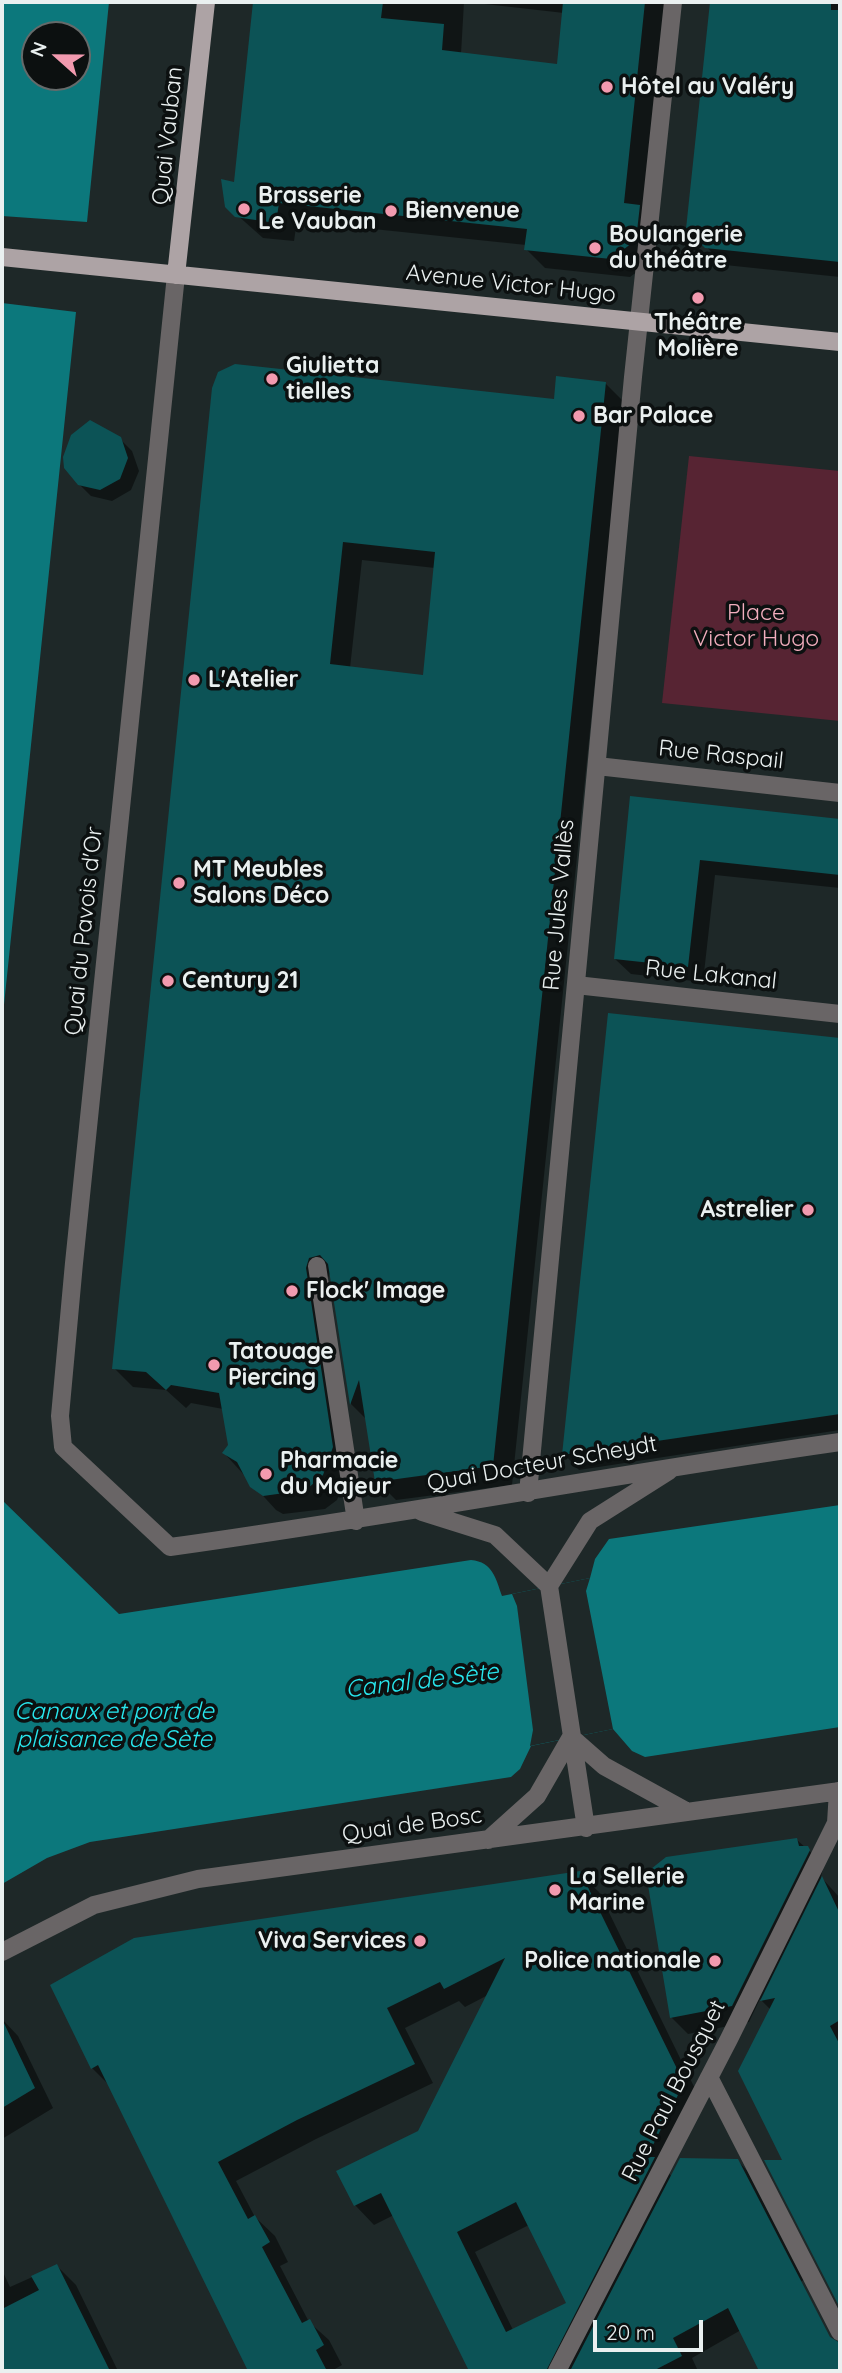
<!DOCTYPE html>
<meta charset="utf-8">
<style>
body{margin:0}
#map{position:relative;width:842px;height:2373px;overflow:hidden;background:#1e2828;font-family:Quicksand,sans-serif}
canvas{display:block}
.frame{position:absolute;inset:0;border:4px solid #eaf0f0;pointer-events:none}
.north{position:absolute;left:21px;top:21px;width:70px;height:70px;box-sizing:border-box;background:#0c1010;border:2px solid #656a6a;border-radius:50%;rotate:291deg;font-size:19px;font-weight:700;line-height:28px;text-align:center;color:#eaf0f0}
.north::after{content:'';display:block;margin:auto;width:24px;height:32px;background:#f29aaf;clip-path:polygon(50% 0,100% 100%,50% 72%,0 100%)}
.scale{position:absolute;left:593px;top:2320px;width:110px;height:32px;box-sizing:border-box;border:4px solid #eaf0f0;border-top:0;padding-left:9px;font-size:21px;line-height:24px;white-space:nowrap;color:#eaf0f0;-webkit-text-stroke:5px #0c1010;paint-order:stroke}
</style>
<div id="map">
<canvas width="842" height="2373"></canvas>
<div class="frame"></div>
<div class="north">N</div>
<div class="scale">20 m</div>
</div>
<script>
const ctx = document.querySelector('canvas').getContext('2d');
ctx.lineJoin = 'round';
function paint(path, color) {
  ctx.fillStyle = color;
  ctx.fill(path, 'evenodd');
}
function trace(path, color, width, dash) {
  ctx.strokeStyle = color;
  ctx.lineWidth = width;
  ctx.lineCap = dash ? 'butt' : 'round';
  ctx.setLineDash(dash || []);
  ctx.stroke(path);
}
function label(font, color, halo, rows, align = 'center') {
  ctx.font = font + ' Quicksand,sans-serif';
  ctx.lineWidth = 7;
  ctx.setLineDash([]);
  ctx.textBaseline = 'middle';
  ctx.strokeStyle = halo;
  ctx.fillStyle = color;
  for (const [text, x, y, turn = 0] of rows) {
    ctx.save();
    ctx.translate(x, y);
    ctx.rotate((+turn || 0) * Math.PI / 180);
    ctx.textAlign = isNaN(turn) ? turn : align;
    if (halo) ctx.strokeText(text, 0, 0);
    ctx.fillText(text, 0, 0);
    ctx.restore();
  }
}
paint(new Path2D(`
 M689,456l151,15v250l-178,-18z`), '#572433');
paint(new Path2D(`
 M2,2h107l-22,220 -85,-6zM35,35h42v42h-42z
 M2,303l74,9 -74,712z
 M2,1500l117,114 352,-54c22,2 25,19 31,36l88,-18 5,-19 14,-20 231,-34v222l-195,30 -13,-6 -19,-22 -82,17 -11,23 -9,8 -421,65 -43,16 -45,26z`), '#0c787c');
paint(new Path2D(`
 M590,1578l-4,13 27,138 -83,17 3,-16 -16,-124 -5,-12z`), '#1e2828');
paint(new Path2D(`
 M255,2h209l-3,52 98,12 5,-53 -97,-11h198l-11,257 -24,18 -85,-9 -19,-19v-4l-229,-24 -3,20 -31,-3 -36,-32 9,-22z
 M712,2h128v275l-115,-12 -37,-36z
 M216,378l340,23 49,-18 19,19 -112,1083 -116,15 -19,-19 -10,-61 -16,-16 -20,-133 -7,16 27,180 -14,33 -12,9 -42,5 -7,-4 -52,-57 6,-8 -7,-36 -32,-6 -5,5 -20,-18 -33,-3 -19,-19zM362,560l73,8 -10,109 -75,-9z
 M120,439l12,12 7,20 -8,19 -19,11 -21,-5 -12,-12z
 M632,798l208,22v68l-125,-13 -12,107 -72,-8 -16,-15z
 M610,1015l230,26v389l-261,40 -15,-16z
 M797,1840l27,24 -3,13 19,21v377l-55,-113 -14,-152 -11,-11 -11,23 -61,12 -17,-17z
 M579,1873l20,19 103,211 -34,69 4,5 66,-16 19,20 51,97 -14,7 42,86h-75l-20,-41 -49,28 6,13h-228l-76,-156 -20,10 -19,-20 64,-73 69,-137 -23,12 -6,-6 -54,27 28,55 -117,56 -80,42 19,36 20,19 13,26 -8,4 29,56 20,18 13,25 -7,4 1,2h-86l-139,-284 -19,-19 -40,-82zM529,2225l39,79 -55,26 -38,-78z
 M2,2019l16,17 35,72 -51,31z
 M57,2266l19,19 42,86h-116v-101l8,17z`), '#0007');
paint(new Path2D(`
 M253,2h130l-2,16 63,6 -2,26 115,14 6,-62h82l-21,201 16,2 -4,35 -25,19 -87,-9 3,-21 -248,-26 -3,20 -41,-6 -10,-10 -4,-28 13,3z
 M710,2h121v8h9v252l-135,-14 -19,-19z
 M235,364l319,35 2,-23 50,6 -113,1084 -118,16 -16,-102 -9,25 -22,-141 -8,-9 -11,3 -3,10 27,179 -10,28 -17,15 -43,6 -13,-9 -13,-25 -15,-9 6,-8 -9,-52 -48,-8 -5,5 -20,-18 -34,-3 100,-981 6,-16zM343,542l92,10 -12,123 -93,-11z
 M90,420l31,17 7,21 -8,21 -20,11 -22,-5 -14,-17 -1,-11 8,-22z
 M630,796l210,23v56l-140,-15 -12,107 -74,-8z
 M608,1013l232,25v376l-278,41z
 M797,1838l2,8h9l2,4 -78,156 -62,12 -22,-133 3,-16 15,-12z
 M580,1871l104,212 -37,74h8l-109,214h-77l-88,-178 -27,13 -18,-35 82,-40 87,-173 -61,31 -4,-7 -53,26 28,56 -118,56 -79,42 30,57 7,-4 15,27 -8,5 40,76 8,-4 14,26 -8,5 11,21h-79l-150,-306 -7,4 -41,-84 84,-47zM516,2202l50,101 -60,29 -49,-100z
 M822,1876l18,38v106l-10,6 10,19v263l-76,-148h18l-44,-89 37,-73 -15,3z
 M2,2019l33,69 -33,20z
 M680,2158l58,1 92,178 10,6v28h-81l-31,-63 -55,30 9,18 -29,15h-83z
 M57,2264l53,107h-108v-62l37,-19 -8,-14z`), '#0c5356');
trace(new Path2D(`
 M176,275l-102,988 -14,153 3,31 107,100c224,-31 446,-73 670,-105
 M597,766l243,27
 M576,985l264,29
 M317,1266l39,255
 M528,1493l105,-1116 40,-375
 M422,1512l73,23 54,51
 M549,1586l37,242
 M549,1586l41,-65 79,-50
 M571,1737l33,29 80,44
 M488,1840l49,-44 34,-59
 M2,1952l92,-47 104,-26 642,-88
 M709,2077l131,255
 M557,2371l172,-332 107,-216 2,-32`), '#696566', 18);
trace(new Path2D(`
 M2,257l838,85
 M176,275l30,-273`), '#ada3a5', 18);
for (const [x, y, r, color] of [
 [607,87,7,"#f29aaf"],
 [244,209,7,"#f29aaf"],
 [391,211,7,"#f29aaf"],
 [595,248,7,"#f29aaf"],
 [698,298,7,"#f29aaf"],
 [272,379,7,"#f29aaf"],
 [579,416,7,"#f29aaf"],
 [194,680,7,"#f29aaf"],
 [179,883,7,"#f29aaf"],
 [168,981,7,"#f29aaf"],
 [808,1210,7,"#f29aaf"],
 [292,1291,7,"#f29aaf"],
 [214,1365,7,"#f29aaf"],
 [266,1474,7,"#f29aaf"],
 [555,1890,7,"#f29aaf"],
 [420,1941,7,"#f29aaf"],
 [715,1961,7,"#f29aaf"]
]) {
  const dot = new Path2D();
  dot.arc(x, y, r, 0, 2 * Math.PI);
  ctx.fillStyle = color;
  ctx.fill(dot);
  trace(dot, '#0c1010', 2.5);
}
label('bold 23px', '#eaf0f0', '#0c1010', [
 ["Hôtel au Valéry",621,87],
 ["Brasserie",258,196],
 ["Le Vauban",258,222],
 ["Bienvenue",405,211],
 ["Boulangerie",609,235],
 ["du théâtre",609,261],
 ["Théâtre",698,323,"center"],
 ["Molière",698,349,"center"],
 ["Giulietta",286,366],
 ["tielles",286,392],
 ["Bar Palace",593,416],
 ["L'Atelier",208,680],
 ["MT Meubles",193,870],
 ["Salons Déco",193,896],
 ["Century 21",182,981],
 ["Astrelier",794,1210,"right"],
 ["Flock' Image",306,1291],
 ["Tatouage",228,1352],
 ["Piercing",228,1378],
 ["Pharmacie",280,1461],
 ["du Majeur",280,1487],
 ["La Sellerie",569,1877],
 ["Marine",569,1903],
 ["Viva Services",406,1941,"right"],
 ["Police nationale",701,1961,"right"]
], 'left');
label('23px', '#eaf0f0', '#0c1010', [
 ["Quai Vauban",168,136,-84],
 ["Avenue Victor Hugo",511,284,6],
 ["Rue Raspail",721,755,6],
 ["Rue Jules Vallès",559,905,-85],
 ["Quai du Pavois d'Or",84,931,-84],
 ["Rue Lakanal",711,975,6],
 ["Quai Docteur Scheydt",542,1464,-10],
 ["Quai de Bosc",412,1825,-8],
 ["Rue Paul Bousquet",674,2091,-63]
]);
label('23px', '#f2adbd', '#0c1010', [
 ["Place",756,613],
 ["Victor Hugo",756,639]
]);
label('italic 24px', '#28e6ed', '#0c1010', [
 ["Canal de Sète",422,1681,-7],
 ["Canaux et port de",114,1712],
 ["plaisance de Sète",114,1740]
]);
</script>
